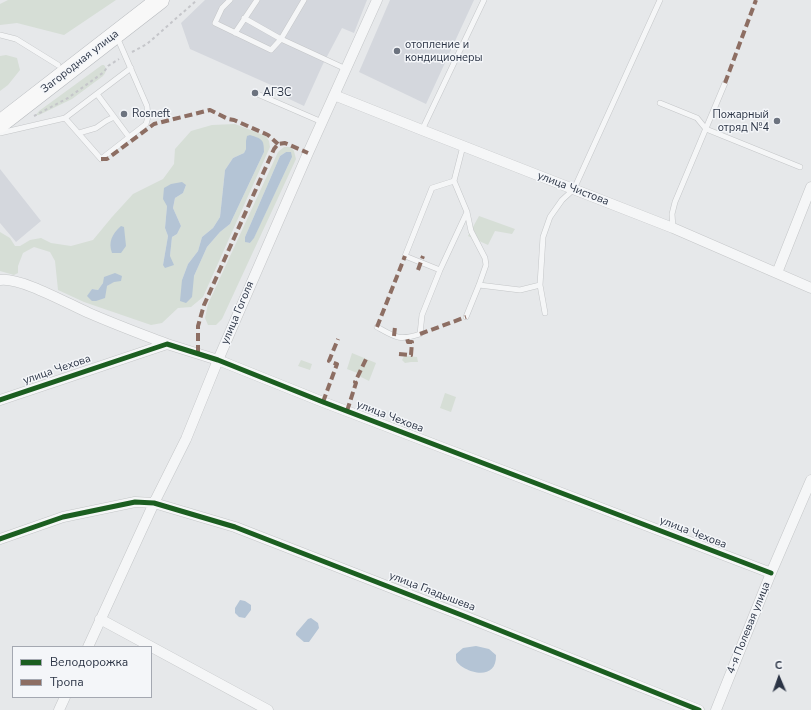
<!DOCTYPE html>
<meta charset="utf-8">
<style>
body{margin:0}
#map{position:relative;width:811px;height:710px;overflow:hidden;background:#e6e8ea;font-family:"Nunito Sans",sans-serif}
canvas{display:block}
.legend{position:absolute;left:12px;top:646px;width:140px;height:52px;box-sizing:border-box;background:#f4f6f9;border:1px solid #a4a8b1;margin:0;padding:5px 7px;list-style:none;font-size:12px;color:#2b3445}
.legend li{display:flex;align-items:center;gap:8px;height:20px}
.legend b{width:20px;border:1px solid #a4a8b1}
.north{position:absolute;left:759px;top:658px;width:40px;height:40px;-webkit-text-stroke:3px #f4f6f9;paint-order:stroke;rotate:358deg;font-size:11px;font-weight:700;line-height:16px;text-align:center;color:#2b3445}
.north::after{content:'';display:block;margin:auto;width:14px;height:18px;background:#2b3445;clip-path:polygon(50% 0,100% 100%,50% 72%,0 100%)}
</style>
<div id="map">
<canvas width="811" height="710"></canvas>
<ul class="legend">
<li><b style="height:5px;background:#1b5e20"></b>Велодорожка</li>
<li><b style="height:5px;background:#8d6e63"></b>Тропа</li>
</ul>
<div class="north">С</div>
</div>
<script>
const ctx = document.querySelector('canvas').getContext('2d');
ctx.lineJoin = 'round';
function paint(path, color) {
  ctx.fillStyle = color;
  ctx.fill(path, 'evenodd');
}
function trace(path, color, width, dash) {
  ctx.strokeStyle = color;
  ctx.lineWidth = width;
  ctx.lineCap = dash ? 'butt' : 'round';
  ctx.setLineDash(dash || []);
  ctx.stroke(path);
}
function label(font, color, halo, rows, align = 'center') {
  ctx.font = font + ' "Nunito Sans",sans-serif';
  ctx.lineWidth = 3;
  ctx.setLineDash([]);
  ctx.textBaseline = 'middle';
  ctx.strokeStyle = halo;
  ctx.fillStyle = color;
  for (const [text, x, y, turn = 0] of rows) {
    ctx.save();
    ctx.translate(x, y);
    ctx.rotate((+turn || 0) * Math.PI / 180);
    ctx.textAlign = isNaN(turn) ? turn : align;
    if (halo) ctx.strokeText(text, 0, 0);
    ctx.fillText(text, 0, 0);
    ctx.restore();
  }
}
paint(new Path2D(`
 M205,0h162l-13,33 -12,-5 -20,38 -18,40 -17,-8 2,-5 -99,-44 -9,-26z
 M390,0h84l-48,104 -67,-32z
 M0,169l41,52 -25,21 -16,-19z`), '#d4d7dd');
paint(new Path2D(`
 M8,0h108l-52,35 -47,-12 -17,2v-21z
 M6,55l11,3 3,12 -12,15 -8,6v-35z
 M102,65h2c3,3 2,8 -1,11l-31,23 -33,16h-3l3,-4z
 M235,124l31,12 3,5 1,6 -67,150 -12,10 -13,1 -16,15 -11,2 -67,-23 -26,-12 -3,-29 -5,-9 -16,-5 -11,6 -5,13v7l-4,2 -14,-4v-39l10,6 5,8h5l10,-6 11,-2 10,5 20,3 22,-6 19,-23 21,-23 30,-15 11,-15 1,-15 16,-18 21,-6zM246,141l18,11 -34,72 -10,8 -13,15 -13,29 -12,4 6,-16 10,-13 4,-14 11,-9 7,-11 5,-47 8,-12 11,-5 2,-4zM186,185l-3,8 -8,5 -2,10 8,18 -4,8 -5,3 -2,19 -7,9 5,-29 -3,-8 2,-22zM122,276l-15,10 -19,10 4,-7 6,1 5,-7z
 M284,147h7l3,4 2,8 -74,160 -6,6h-8l-3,-7 3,-14 70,-152zM286,152l6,5 -38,80 -4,6 -4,-1 -1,-5 35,-81z
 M479,216l36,13 -3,5 -17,-3 -7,14 -20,-9z
 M352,353l24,10 -7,18 -10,-5 1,-2 -13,-5z
 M404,356l13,1 1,5h-7l-6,1 -3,-3z
 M301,360l11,4 -2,6 -12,-4z
 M445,393l11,4 -5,15 -11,-4z`), '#d6ded6');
paint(new Path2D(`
 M250,135c12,4 14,4 14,17l-34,72 -10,8 -13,15 -13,29 -2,21 -6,6 -6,-2 2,-21 6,-16 10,-13 4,-14 11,-9 7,-11 5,-47 8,-12 11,-5 2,-4v-8l1,-5z
 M286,152h5l1,5 -38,81 -4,5 -5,-1v-5l35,-81z
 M182,182l4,3 -3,8 -8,5 -2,10 8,18 -4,8 -5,3 -2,19 4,9 -9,3 -2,-3 5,-29 -3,-8 2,-22 -4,-7 1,-11 7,-4z
 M121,226l3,1 2,19 -5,7h-9c-4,-11 0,-19 9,-27z
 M115,273l7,3 -1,5 -7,1 -7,4 -2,12 -9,3h-4l-5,-5 5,-7 6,1 5,-7 1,-6z
 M240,600l5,1 6,4v5l-6,8 -6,-1 -4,-4v-5z
 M311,618l7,5 1,5 -10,14h-5l-8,-7v-2l12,-14z
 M476,646l13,3 7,6c1,30 -37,15 -40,5 0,-2 0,-4 0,-6l7,-6z`), '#b4c4d5');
const lane = new Path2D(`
 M230,0l-8,8 -7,15 56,27 10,-11 23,-39
 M244,18l37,21 65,30
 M235,33l22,-33
 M0,35l16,4 42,26
 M255,93l67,29
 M97,94l32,43
 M660,103l37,15 9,11 94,38
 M65,118l36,41 45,-35 2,-7 -1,-11 -30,-69
 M422,130l62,-130
 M0,133l65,-15 66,-50
 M79,133l17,-5 10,-7 8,-4
 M463,146l-9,35 13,31 4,19 14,27 1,7 -7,20 -13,32
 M673,228l-1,-14 3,-12 50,-119
 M440,270l-35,-14 27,-68 22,-7
 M479,285l41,5 20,-5
 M545,313l-5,-28 3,-48 7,-20 12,-17 12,-11 86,-189
 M377,327c18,10 22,14 43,7l2,-19 18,-45 27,-58`);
const street = new Path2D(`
 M334,95l88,35 251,98 138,60
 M777,273l34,-86
 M0,280c21,-3 68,24 89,33 25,11 52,21 78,31
 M0,400l167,-56 51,16 105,42 448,171
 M0,539l63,-22 72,-15 19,1 81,24 229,89 235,94
 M100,619l168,91
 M88,647l66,-144 32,-64 32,-79 90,-207 69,-153
 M59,710l6,-13
 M716,710l55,-137 40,-93`);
const highway = new Path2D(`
 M0,124l160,-124`);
trace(lane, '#c4c6c8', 6);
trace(street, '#c4c6c8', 11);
trace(highway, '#b8bbbf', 19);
trace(new Path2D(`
 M132,52l15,-8 50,-44
 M34,116l34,-18 36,-26 4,-6 11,-7`), '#c5c6ca', 2, [3, 3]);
trace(lane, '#f5f6f7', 5);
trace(street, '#f5f6f7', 10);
trace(highway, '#f8f8f8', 18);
trace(new Path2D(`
 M725,83l31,-83
 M101,159h6l47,-35 56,-14 18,9 6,1 34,15 10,9
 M418,270l5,-14
 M377,327l28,-71
 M420,334l46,-17
 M394,336l1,-9
 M198,353v-27l6,-21 70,-156 4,-5 7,-1 23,10
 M399,354l12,1 1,-13h-4l-1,-4
 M323,402l14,-38 -8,-3 9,-22
 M347,411l9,-28 -1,-1 12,-25`), '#8d6e63', 4, [8, 4]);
trace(new Path2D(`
 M0,400l167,-56 51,16 105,42 448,171
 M0,539l63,-22 72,-15 19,1 81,24 229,89 235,94`), '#1b5e20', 5);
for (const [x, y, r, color] of [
 [397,51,4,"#6c737f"],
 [255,93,4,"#6c737f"],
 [124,114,4,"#6c737f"],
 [777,121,4,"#6c737f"]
]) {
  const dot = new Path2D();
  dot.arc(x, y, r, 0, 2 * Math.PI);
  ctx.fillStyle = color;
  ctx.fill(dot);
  trace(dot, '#f4f6f9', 1.5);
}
label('11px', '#2b3445', '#f4f6f9', [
 ["отопление и",405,45],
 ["кондиционеры",405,58],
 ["АГЗС",263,93],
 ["Rosneft",132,114],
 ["Пожарный",769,115,"right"],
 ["отряд №4",769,128,"right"]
], 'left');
label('11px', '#2b3445', '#f4f6f9', [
 ["Загородная улица",80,62,-38],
 ["улица Чистова",573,189,21],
 ["улица Гоголя",238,313,-67],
 ["улица Чехова",57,370,-19],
 ["улица Чехова",390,417,21],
 ["улица Чехова",693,533,21],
 ["улица Гладышева",432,592,21],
 ["4-я Полевая улица",749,628,-68]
]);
</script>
